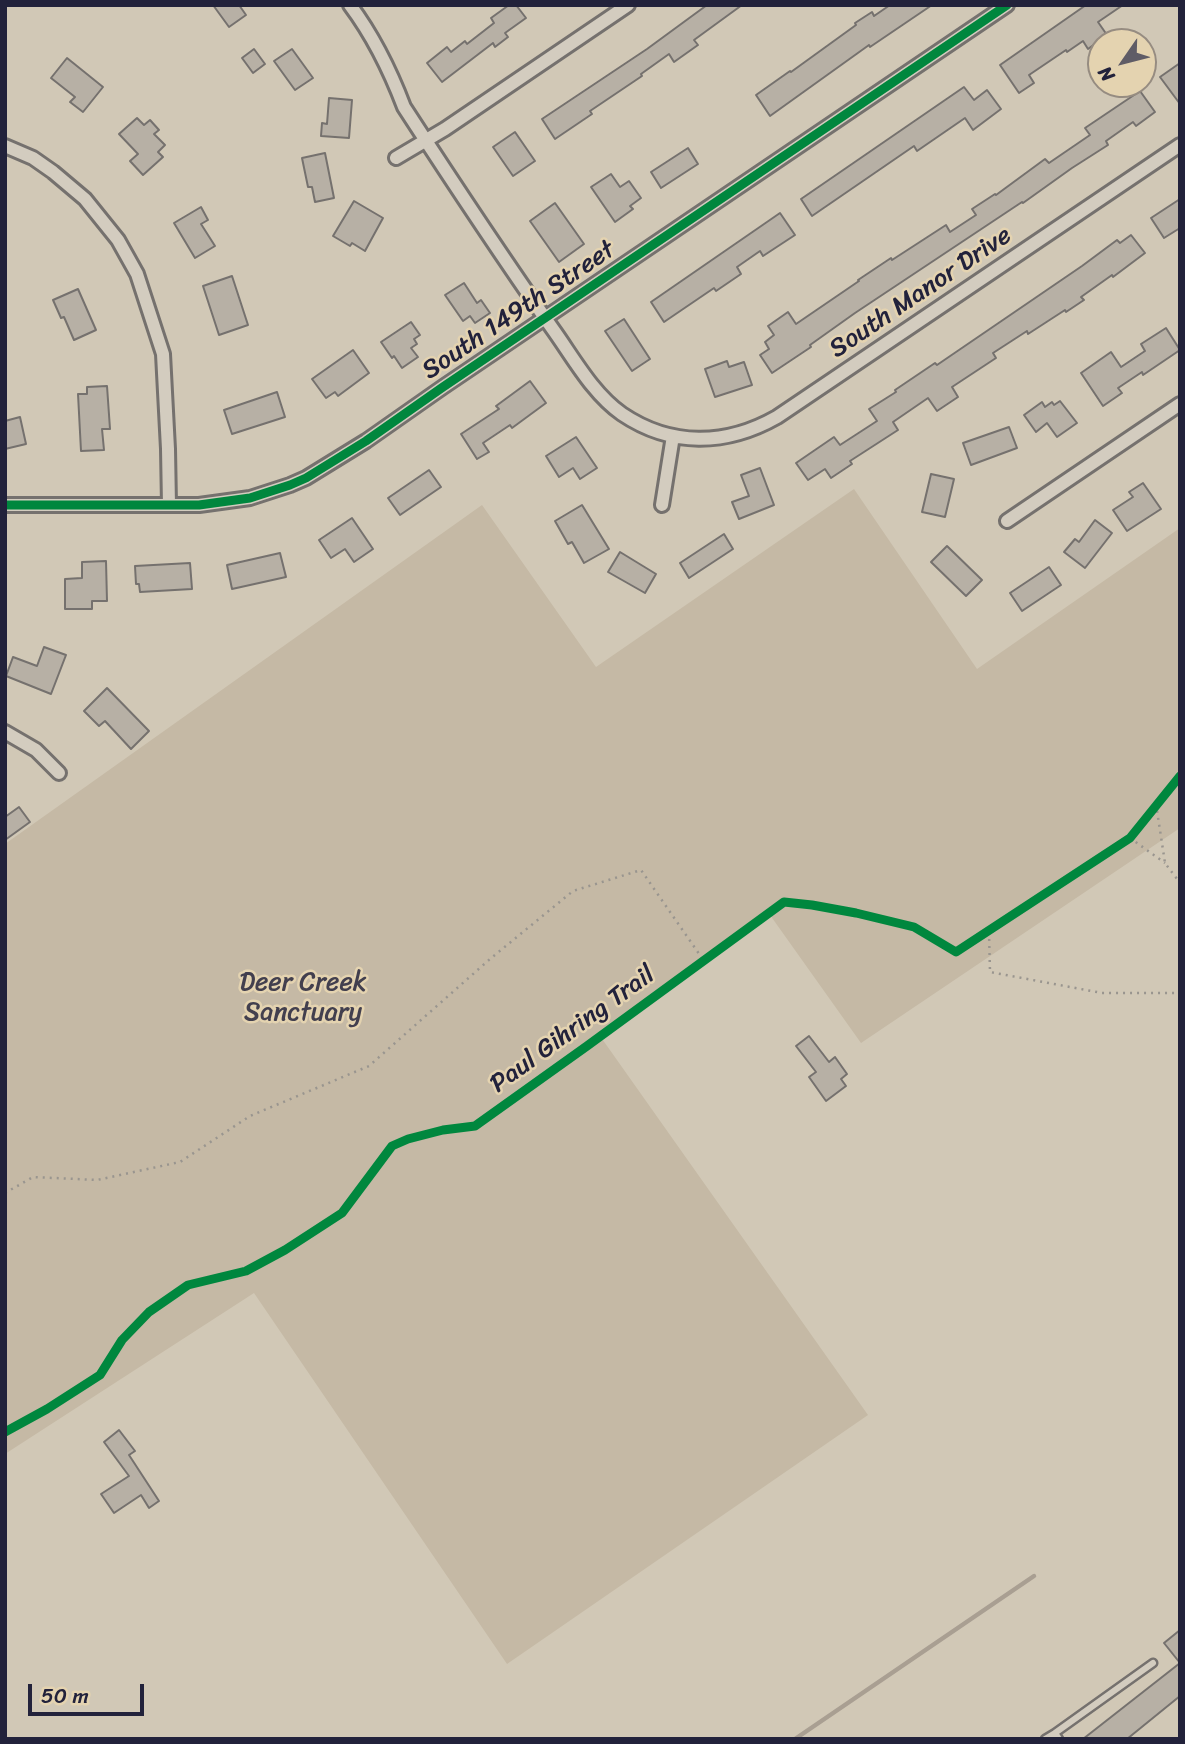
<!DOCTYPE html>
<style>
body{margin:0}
#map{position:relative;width:1185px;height:1744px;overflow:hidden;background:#d1c8b6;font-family:Sriracha,sans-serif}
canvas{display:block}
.frame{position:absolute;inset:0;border:7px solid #22223b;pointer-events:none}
.north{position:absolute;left:1087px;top:28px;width:70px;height:70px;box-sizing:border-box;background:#e4d3b0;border:2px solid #968c81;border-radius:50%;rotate:235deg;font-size:19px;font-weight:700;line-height:28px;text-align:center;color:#22223b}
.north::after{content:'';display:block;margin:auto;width:24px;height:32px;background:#5f5c66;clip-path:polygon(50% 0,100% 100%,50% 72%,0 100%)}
.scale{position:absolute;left:28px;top:1684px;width:116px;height:32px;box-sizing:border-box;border:4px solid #22223b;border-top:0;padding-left:9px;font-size:21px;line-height:24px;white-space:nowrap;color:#22223b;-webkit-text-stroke:5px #e4d3b0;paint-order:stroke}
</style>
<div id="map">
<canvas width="1185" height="1744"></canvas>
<div class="frame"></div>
<div class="north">N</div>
<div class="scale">50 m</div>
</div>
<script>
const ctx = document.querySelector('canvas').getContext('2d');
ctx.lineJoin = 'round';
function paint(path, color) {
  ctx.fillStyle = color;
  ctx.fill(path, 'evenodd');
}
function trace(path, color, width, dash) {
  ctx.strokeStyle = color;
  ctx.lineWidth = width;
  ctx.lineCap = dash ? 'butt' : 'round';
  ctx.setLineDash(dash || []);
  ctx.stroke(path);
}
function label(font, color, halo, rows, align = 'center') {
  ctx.font = font + ' Sriracha,sans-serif';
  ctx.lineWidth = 5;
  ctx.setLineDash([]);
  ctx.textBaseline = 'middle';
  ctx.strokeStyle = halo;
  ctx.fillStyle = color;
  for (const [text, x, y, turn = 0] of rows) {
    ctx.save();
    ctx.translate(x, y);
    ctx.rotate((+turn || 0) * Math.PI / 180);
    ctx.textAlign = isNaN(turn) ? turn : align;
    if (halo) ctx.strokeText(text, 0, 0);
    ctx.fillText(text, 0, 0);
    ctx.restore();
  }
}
paint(new Path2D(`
 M854,489l123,180 203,-141v300l-319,215 -91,-128 -170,121 268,379 -361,249 -253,-371 -249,161v-610l477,-339 114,162z`), '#c5b9a5');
trace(new Path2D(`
 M795,1739l239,-163`), '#a99f92', 4.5);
const building = new Path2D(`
 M213,5h26l7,10 -17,12z
 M509,5h7l10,13 -21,15 3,4 -13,10 -2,-4 -51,39 -15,-19 20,-16 4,5 14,-11 2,3 27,-21 -3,-5z
 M707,5h35l-48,35 4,5 -24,17 -5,-8 -28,20 1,2 -52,35 2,3 -37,25 -13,-20 105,-70z
 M890,5h42l-62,42 -1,-2 -99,71 -14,-21 34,-24 1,1 65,-47 -1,-2 17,-11 2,4z
 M1086,5h37l-25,17 9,13 -19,14 -5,-8 -16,11 -1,-2 -37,25 5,8 -15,10 -19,-28z
 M254,49l11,15 -12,9 -11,-15z
 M292,49l21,29 -18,12 -21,-29z
 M67,58l36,29 -20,25 -13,-10 5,-5 -24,-19z
 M1180,63v41l-20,-27z
 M964,87l10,13 13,-10 14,19 -28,21 -8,-12 -48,33 -3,-5 -102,70 -11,-17z
 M1140,91l15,21 -19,14 -3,-4 -27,19 2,4 -36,23 -49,35 -1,-1 -167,111 -45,32 1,2 -39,26 -12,-18 9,-6 -4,-7 9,-7 -6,-9 20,-14 8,12 63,-43 -1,-1 33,-22 1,2 54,-35 4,7 26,-17 -4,-6 23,-15 1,1 49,-36 4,4 41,-28 -5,-7z
 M329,98l23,2 -3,38 -28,-2 1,-13 5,1z
 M137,118l7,7 6,-5 9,10 -5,4 11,11 -7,7 5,5 -20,18 -13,-14 8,-7 -19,-20z
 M515,132l20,29 -22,15 -20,-29z
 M688,148l10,16 -37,24 -10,-16z
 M325,153l9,45 -19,4 -3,-15h-4l-6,-29z
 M611,174l9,13 9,-6 12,17 -11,8 3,3 -18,13 -24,-35z
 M1180,199v29l-16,10 -13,-20z
 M354,201l29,17 -18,33 -13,-8 -2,3 -17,-10z
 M555,203l29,41 -25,18 -29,-41z
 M201,207l7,13 -7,4 14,22 -20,12 -21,-35z
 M780,213l15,22 -32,21 -3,-5 -23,16 4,7 -25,17 -2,-3 -50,34 -13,-20z
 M1131,235l14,18 -32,24 -1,-2 -31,22 3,3 -18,12 -1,-2 -37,24 -1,-3 -34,22 3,5 -44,29 6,10 -21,14 -9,-13 -35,24 5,8 -48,31 2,3 -21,14 -6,-9 -17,11 -12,-17 38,-26 6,8 37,-24 -8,-12 27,-17 -1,-2 40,-27 2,2 145,-99 35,-26 3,3z
 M232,276l16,49 -29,10 -16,-49z
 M464,283l13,20 4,-3 9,13 -15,10 -5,-7 -7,5 -18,-26z
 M78,289l18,41 -22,10 -10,-23 -3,1 -8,-18z
 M624,319l26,40 -18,12 -27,-40z
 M411,322l9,13 -6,4 3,5 -6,4 7,9 -16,11 -8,-12 -2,2 -11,-16z
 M1166,328l14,22 -37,25 -1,-3 -24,16 4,5 -19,13 -22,-33 30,-21 10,15 24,-16 -4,-7z
 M353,350l16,23 -31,23 -3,-4 -9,6 -14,-19z
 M727,361l2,6 15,-5 8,23 -37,12 -10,-28z
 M530,381l16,22 -34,25 -2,-3 -27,18 6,9 -12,7 -16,-25 38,-25 -3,-3z
 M107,386l3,43h-8l2,21 -23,1 -3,-57h9v-7z
 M277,392l8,25 -53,17 -8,-24z
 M1060,401l17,22 -20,14 -10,-14 -11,9 -12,-17 18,-13 3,5 7,-5 2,3z
 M20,417l6,27 -21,5v-28z
 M1009,427l8,21 -46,17 -8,-22z
 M576,437l21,31 -17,11 -7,-11 -14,9 -13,-21z
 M760,468l14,37 -35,14 -7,-17 17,-6 -8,-21z
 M429,470l12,17 -41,28 -12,-17z
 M931,474l23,5 -9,38 -23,-5z
 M1143,483l18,26 -34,22 -14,-21 20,-13 -4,-5z
 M582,505l27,44 -25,14 -12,-21 -4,2 -13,-23z
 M352,518l21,31 -19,13 -9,-13 -14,9 -12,-18z
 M1095,520l17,13 -27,35 -21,-16 11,-13 4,3z
 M724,534l9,15 -44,29 -9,-15z
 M947,546l35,34 -16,16 -35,-34z
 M620,552l36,22 -11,19 -37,-21z
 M280,553l6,24 -54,12 -5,-24z
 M106,561l1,40h-15v8h-27v-30l17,-1v-16z
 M190,563l2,26 -52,3 -1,-8h-3l-1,-18z
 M1049,567l12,18 -39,26 -12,-18z
 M44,647l22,8 -15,39 -45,-18 7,-19 24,9z
 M107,688l42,43 -18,18 -26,-28 -6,5 -15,-15z
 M19,807l11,15 -25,18v-23z
 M809,1036l20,26 6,-5 12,17 -6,5 5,7 -20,15 -17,-24 7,-5 -20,-26z
 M119,1430l16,21 -6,4 30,46 -10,7 -8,-13 -27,18 -13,-19 28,-18 -25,-34z
 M1180,1630v66l-53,43h-44l97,-76 -16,-20z`);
paint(building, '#b7b0a5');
trace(building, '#75716e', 2);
const service = new Path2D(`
 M1055,1733l98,-70
 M1045,1739l10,-6 4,6`);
const minor = new Path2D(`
 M350,5c24,32 40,65 54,102 48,74 97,148 148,221 21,29 40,65 70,86 49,33 104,32 155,3l403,-272
 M5,146l28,12 20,14 32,27 33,41 19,34 26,80 5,95 1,56
 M396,158l49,-29 183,-124
 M5,505h194l51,-7 40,-13 16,-7 60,-37 77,-54 564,-382
 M662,505l11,-69
 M1007,521l173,-117
 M5,732l31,18 23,23`);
trace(service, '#75716e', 11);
trace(minor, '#75716e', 18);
trace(new Path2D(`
 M1156,804l9,59 15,20
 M1130,838l35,25
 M989,932l1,40 112,21h78
 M5,1193l28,-16 64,3 83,-18 70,-46 119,-50 121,-107 83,-68 68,-21 63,91`), '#99958f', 2.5, [2, 5]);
trace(service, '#d3ccbf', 6);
trace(minor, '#d3ccbf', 12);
trace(new Path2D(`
 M5,505h194l51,-7 40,-13 16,-7 60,-37 77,-54 564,-382
 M5,1432l42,-23 53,-34 22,-35 27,-28 39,-27 58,-14 39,-21 57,-37 50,-67 16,-7 35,-9 32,-4 112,-80 197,-144 28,3 44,8 58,14 42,25 174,-114 50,-62`), '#00873e', 9);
label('26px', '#22223b', '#e4d3b0', [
 ["South Manor Drive",921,293,-34],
 ["South 149th Street",519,311,-34],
 ["Paul Gihring Trail",573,1030,-36]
]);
label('26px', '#423f4e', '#e4d3b0', [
 ["Deer Creek",303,983],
 ["Sanctuary",303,1013]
]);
</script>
